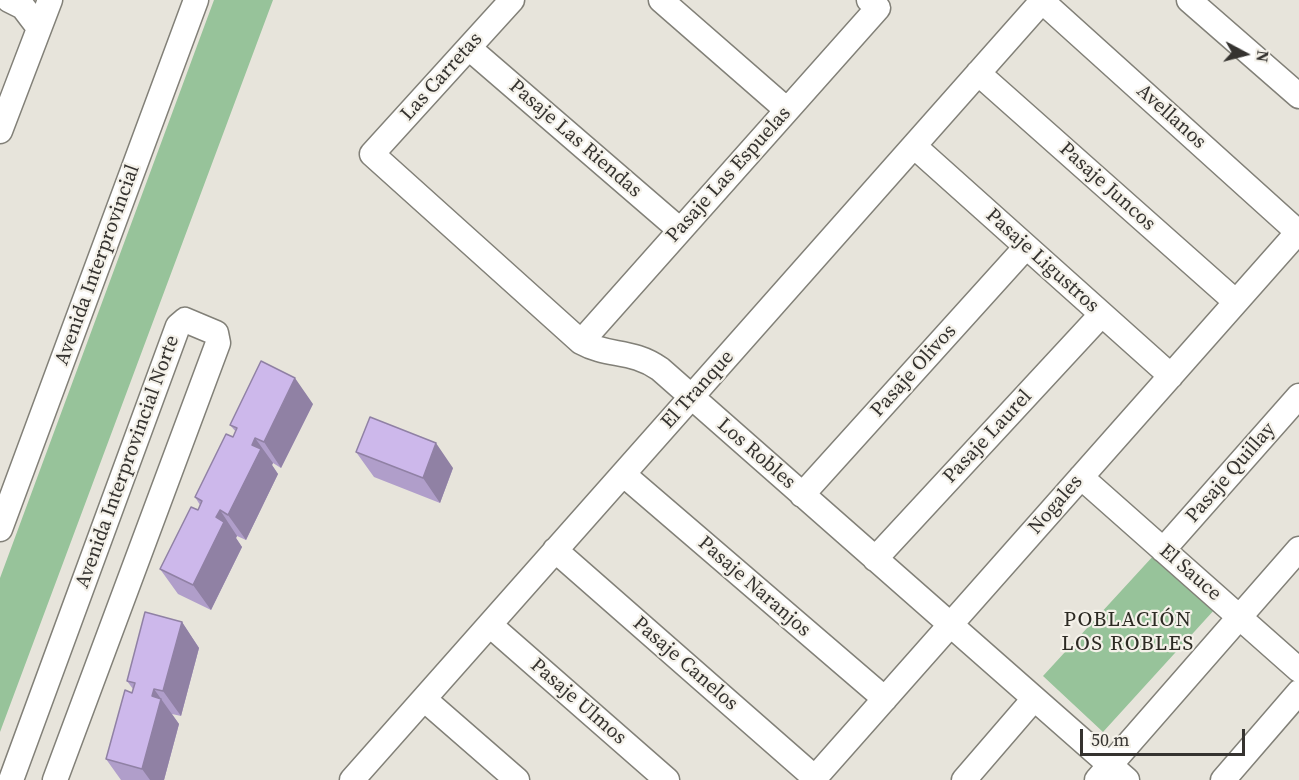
<!DOCTYPE html>
<meta charset="utf-8">
<style>
body{margin:0}
#map{position:relative;width:1299px;height:780px;overflow:hidden;background:#e7e4db;font-family:"Source Serif 4",serif}
canvas{display:block}
.north{position:absolute;left:1215px;top:24px;width:60px;height:60px;-webkit-text-stroke:4px #f4f1e9;paint-order:stroke;rotate:97deg;font-size:16px;font-weight:700;line-height:24px;text-align:center;color:#353330}
.north::after{content:'';display:block;margin:auto;width:21px;height:27px;background:#353330;clip-path:polygon(50% 0,100% 100%,50% 72%,0 100%)}
.scale{position:absolute;left:1080px;top:729px;width:165px;height:27px;box-sizing:border-box;border:3px solid #353330;border-top:0;padding-left:8px;font-size:18px;line-height:21px;white-space:nowrap;color:#353330;-webkit-text-stroke:4px #f4f1e9;paint-order:stroke}
</style>
<div id="map">
<canvas width="1299" height="780"></canvas>
<div class="north">N</div>
<div class="scale">50 m</div>
</div>
<script>
const ctx = document.querySelector('canvas').getContext('2d');
ctx.lineJoin = 'round';
function paint(path, color) {
  ctx.fillStyle = color;
  ctx.fill(path, 'evenodd');
}
function trace(path, color, width, dash) {
  ctx.strokeStyle = color;
  ctx.lineWidth = width;
  ctx.lineCap = dash ? 'butt' : 'round';
  ctx.setLineDash(dash || []);
  ctx.stroke(path);
}
function label(font, color, halo, rows, align = 'center') {
  ctx.font = font + ' "Source Serif 4",serif';
  ctx.lineWidth = 4.5;
  ctx.setLineDash([]);
  ctx.textBaseline = 'middle';
  ctx.strokeStyle = halo;
  ctx.fillStyle = color;
  for (const [text, x, y, turn = 0] of rows) {
    ctx.save();
    ctx.translate(x, y);
    ctx.rotate((+turn || 0) * Math.PI / 180);
    ctx.textAlign = isNaN(turn) ? turn : align;
    if (halo) ctx.strokeText(text, 0, 0);
    ctx.fillText(text, 0, 0);
    ctx.restore();
  }
}
paint(new Path2D(`
 M214,0h59l-273,732v-154z
 M1155,554l60,55 -112,123 -60,-56z`), '#97c39a');
const minor = new Path2D(`
 M9,0l14,7 16,21
 M512,0l-140,154 209,188c27,15 51,7 79,27l467,411
 M661,0l126,110
 M1189,0l110,96
 M1042,1l257,232
 M469,48l211,182
 M978,73l258,229
 M0,131l50,-131
 M914,146l257,230
 M581,342l297,-334 -9,-8
 M623,474l262,225
 M1081,477l218,193
 M802,495l224,-248
 M0,529l196,-529
 M555,550l260,228
 M1163,550l136,-154
 M875,559l226,-244
 M490,625l177,155
 M424,699l93,81
 M11,780l167,-454 7,-6 31,13 2,10 -163,437
 M352,780l691,-780
 M813,780l486,-549
 M964,780l69,-80
 M1097,780l202,-231
 M1223,780l76,-88`);
trace(minor, '#828078', 27);
trace(minor, '#fff', 24);
paint(new Path2D(`
 M313,404l-32,64 -8,-5 -1,2 6,9 -32,66 -9,-4 -1,2 6,9 -31,63 -33,-16 -18,-25 38,-59 2,-5 -5,-8 41,-65 -6,-7z
 M356,452l97,16 -13,35 -66,-26z
 M182,622l17,26 -18,68 -9,-2 7,10 -15,56h-43l-15,-21 27,-70 -6,-8z`), '#b09eca');
paint(new Path2D(`
 M295,378l18,26 -32,64 -17,-26z
 M255,438l18,25 -1,2 6,9 -32,66 -18,-25 24,-70z
 M436,443l17,25 -13,35 -17,-25z
 M220,510l17,26 -1,2 6,9 -31,63 -18,-25 23,-68z
 M182,622l17,26 -18,68 -18,-25z
 M154,689l25,35 -15,56h-14l-8,-11 10,-73z`), '#9081a4');
const building = new Path2D(`
 M261,361l34,17 -31,64 -9,-4 -3,7 9,4 -33,66 -8,-5 -4,7 8,5 -31,63 -33,-16 31,-62 7,3 4,-9 -7,-4 31,-63 7,3 4,-9 -7,-3z
 M370,417l66,26 -13,35 -67,-26z
 M145,612l37,10 -19,69 -9,-2 -2,7 9,3 -19,70 -36,-10 19,-69 7,3 3,-10 -8,-2z`);
paint(building, '#cdb8eb');
trace(building, '#9081a4', 1.5);
label('20px', '#353330', '#f4f1e9', [
 ["Las Carretas",442,77,-48],
 ["Avellanos",1171,117,42],
 ["Pasaje Las Riendas",575,139,41],
 ["Pasaje Las Espuelas",729,175,-48],
 ["Pasaje Juncos",1107,187,42],
 ["Pasaje Ligustros",1042,261,42],
 ["Avenida Interprovincial",98,265,-70],
 ["Pasaje Olivos",914,371,-48],
 ["El Tranque",698,390,-48],
 ["Pasaje Laurel",988,437,-47],
 ["Los Robles",756,454,41],
 ["Avenida Interprovincial Norte",128,462,-70],
 ["Pasaje Quillay",1231,473,-49],
 ["Nogales",1056,505,-49],
 ["El Sauce",1190,573,41],
 ["Pasaje Naranjos",754,587,41],
 ["Pasaje Canelos",685,664,41],
 ["Pasaje Ulmos",578,702,41]
]);
ctx.letterSpacing = '1.5px';
label('21px', '#2c2a23', '#f4f1e9', [
 ["POBLACIÓN",1128,621],
 ["LOS ROBLES",1128,645]
]);
ctx.letterSpacing = '0px';
</script>
